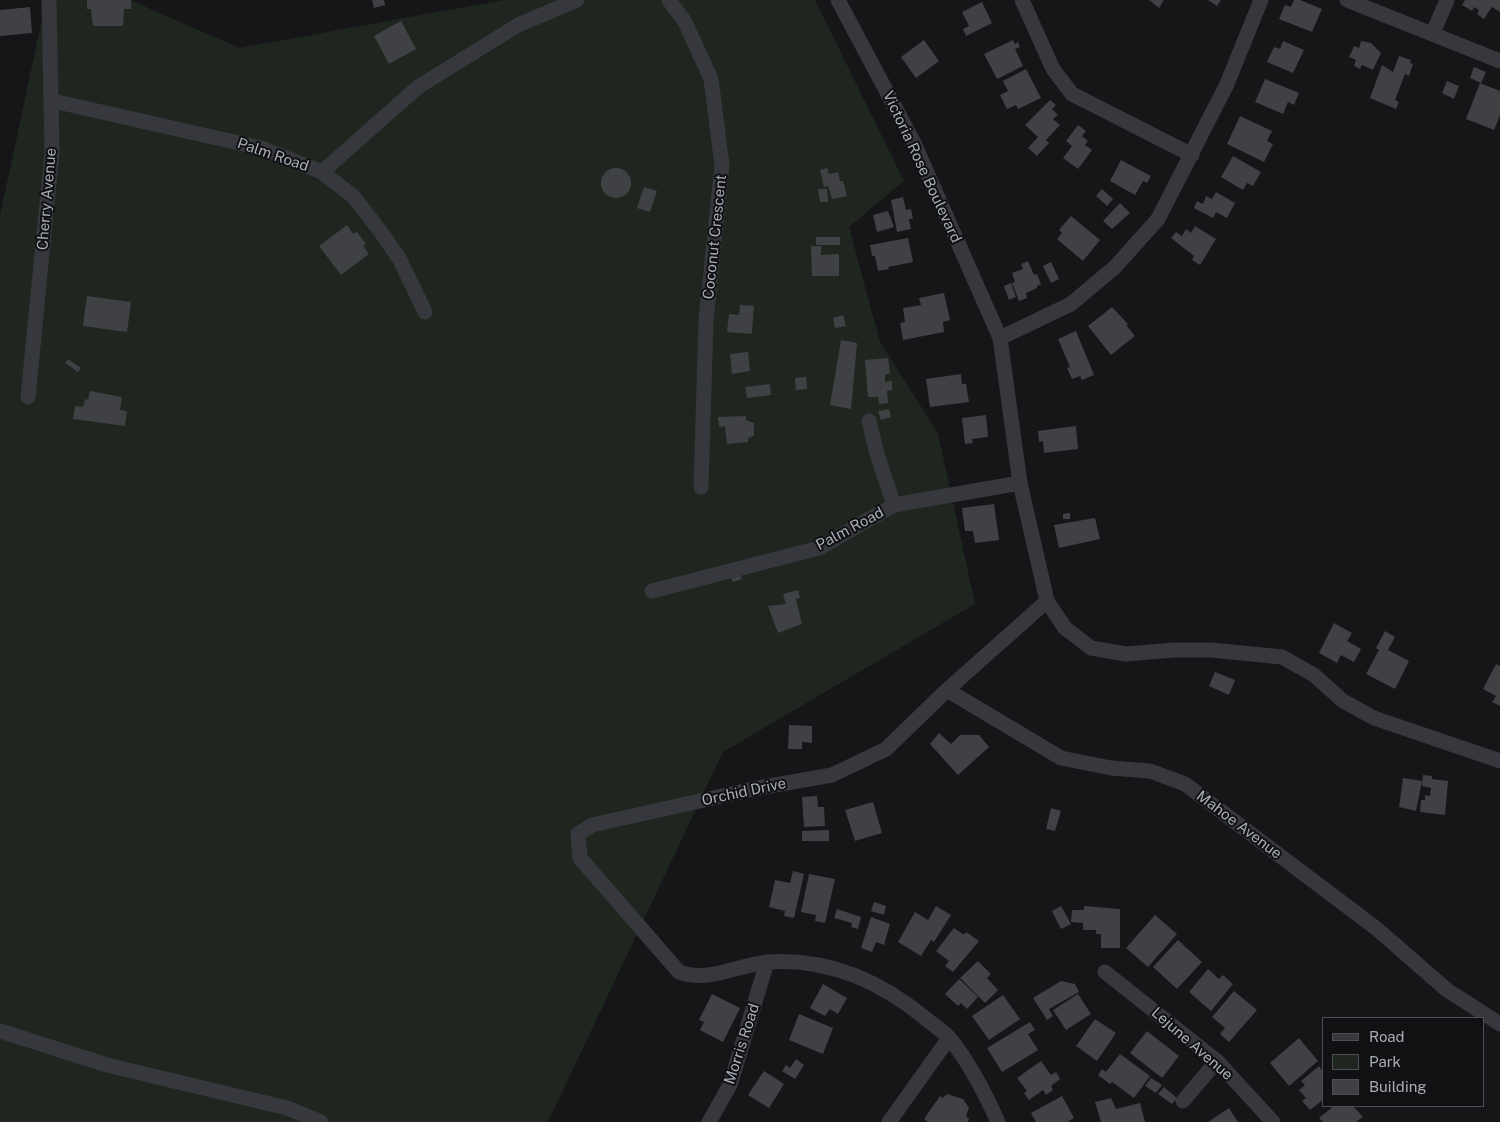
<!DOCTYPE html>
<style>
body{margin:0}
#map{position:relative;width:1500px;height:1122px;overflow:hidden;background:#161618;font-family:"Public Sans",sans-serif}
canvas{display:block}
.legend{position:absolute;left:1322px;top:1017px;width:162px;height:90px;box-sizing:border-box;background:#111113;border:1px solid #4d4f55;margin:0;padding:6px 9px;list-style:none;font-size:15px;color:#a8adb8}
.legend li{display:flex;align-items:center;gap:10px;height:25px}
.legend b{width:25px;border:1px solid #4d4f55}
</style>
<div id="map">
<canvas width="1500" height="1122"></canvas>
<ul class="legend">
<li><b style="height:6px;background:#37383d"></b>Road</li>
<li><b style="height:14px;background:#1e261f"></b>Park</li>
<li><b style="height:14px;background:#404145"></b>Building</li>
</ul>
</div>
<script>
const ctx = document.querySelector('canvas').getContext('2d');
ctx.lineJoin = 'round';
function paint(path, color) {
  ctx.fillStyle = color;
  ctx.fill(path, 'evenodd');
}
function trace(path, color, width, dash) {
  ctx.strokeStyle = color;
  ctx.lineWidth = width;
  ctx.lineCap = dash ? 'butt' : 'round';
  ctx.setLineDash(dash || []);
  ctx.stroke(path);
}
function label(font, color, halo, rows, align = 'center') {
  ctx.font = font + ' "Public Sans",sans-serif';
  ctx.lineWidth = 4;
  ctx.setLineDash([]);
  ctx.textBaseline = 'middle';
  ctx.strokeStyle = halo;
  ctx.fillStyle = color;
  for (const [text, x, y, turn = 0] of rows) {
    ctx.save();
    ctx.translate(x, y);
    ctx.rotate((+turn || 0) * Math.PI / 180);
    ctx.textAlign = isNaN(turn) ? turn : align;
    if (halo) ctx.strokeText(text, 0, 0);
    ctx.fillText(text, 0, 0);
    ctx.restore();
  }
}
paint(new Path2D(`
 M46,0h84l110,48 264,-48h311l89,181 -55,46 31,115 58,91 37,171 -252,148 -175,370h-548v-906z`), '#1e261f');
paint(new Path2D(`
 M87,0h44v9h-7l-1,17h-30l-2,-17h-4z
 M372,0h12l1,5 -11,3z
 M1149,0h15l-5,8z
 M1208,0h13l-4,6z
 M1294,0h6l22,9 -10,23 -33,-13 6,-14 6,2z
 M1465,0h35v12l-8,-5 -8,12 -7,-5 2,-4 -5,-3 -2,4 -10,-6z
 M982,2l10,21 -26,13 -3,-7 6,-3 -7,-14z
 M30,7l2,26 -32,3v-26z
 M401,21l15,28 -27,15 -15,-28z
 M924,40l15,21 -23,17 -15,-21z
 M1013,40l2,4 3,-2 2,5 -5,2 8,17 -26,13 -13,-25z
 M1283,41l21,9 -11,23 -26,-11 7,-15 6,2z
 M1361,41l10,2 10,10 -8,17 -11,-5 -2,4 -6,-3 2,-6 -7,-3 5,-11 5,2z
 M1399,56l12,4 -1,3 3,1 -4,12 -4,-2 -10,26 4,2 -3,7 -26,-11 12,-33 11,7z
 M1474,67l12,5 -5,11 -11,-5z
 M1026,69l15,29 -23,11 -2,-4 -9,4 -7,-14 8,-4 -5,-10z
 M1265,79l34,14 -5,12 -6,-3 -5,12 -28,-12z
 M1447,81l12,5 -5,13 -12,-6z
 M1480,83l20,8v24l-6,15 -28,-11z
 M1050,100l6,5 -4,4 6,6 -5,4 7,6 -14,15 3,3 -12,13 -9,-8 10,-11 -13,-12z
 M1240,116l32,15 -5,10 6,3 -9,18 -37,-18z
 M1078,125l8,6 -4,5 6,5 -3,4 7,5 -14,19 -15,-11 9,-12 -6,-5z
 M1233,156l28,16 -8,14 -6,-3 -4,7 -22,-13z
 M1121,160l30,16 -4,7 -4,-2 -8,14 -25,-14z
 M827,168l2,6 9,-2 2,9h3l4,15 -15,3 -4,-13 -4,1 -4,-17z
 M601 183a15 15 0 1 1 30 0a15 15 0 1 1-30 0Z
 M644,187l13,4 -7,21 -13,-4z
 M818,189h9l1,13h-8z
 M1102,189l11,10 -6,7 -11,-10z
 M1216,192l19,11 -8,15 -11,-6 -3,6 -19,-10 3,-7 6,3 3,-8 6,3z
 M903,197l3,13 5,-1 2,10h-4l2,10 -14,3 -6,-32z
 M1120,203l10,10 -18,16 -9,-8z
 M888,211l6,16 -17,5 -4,-17z
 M1071,216l29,24 -17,21 -26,-22 5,-6 -3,-3z
 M347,225l6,9 4,-2 9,12 -3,2 6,8 -28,21 -22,-29z
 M1195,226l21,13 -16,26 -8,-5 2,-4 -23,-18 5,-6 6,4 4,-7 5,4z
 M816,237h24v8h-24z
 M908,238l5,24 -25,5 1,2 -11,2 -3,-15h-3l-2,-11z
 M811,246h10v9l18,-1v22h-27z
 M1028,261l6,14 3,-1 4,10 -4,2v2l-11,5 1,5 -8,3 -7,-18 3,-1 -3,-9 11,-4 -2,-5z
 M1051,262l8,17 -8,4 -8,-17z
 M1011,283l5,14 -7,3 -5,-14z
 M944,293l6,27 -7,2 1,10 -41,8 -3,-17 5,-1 -2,-14 18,-3 -2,-7z
 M87,296l44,6 -4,30 -44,-6z
 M740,305l14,1 -2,28 -25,-2 2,-18 10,1z
 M1112,307l16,17 -2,1 9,11 -24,19 -23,-29z
 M843,315l3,11 -11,2 -2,-10z
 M1076,331l18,44 -12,5 -2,-4 -8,3 -5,-11 3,-1 -12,-28z
 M841,340l16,3 -6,66 -21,-4z
 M748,352l2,19 -18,3 -2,-20z
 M888,358l2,16h-5v8l7,-1v9l-5,1 1,12 -9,1 -1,-7h-10l-3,-37z
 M68,359l13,9 -3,4 -13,-9z
 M961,374l1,10h4l3,18 -39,5 -4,-28z
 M806,377l1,12 -11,1 -1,-12z
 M770,384l1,11 -24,3 -2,-11z
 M90,391l32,6 -2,13 7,1 -2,15 -52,-7 2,-13 8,1 2,-8 3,1z
 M889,409l2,8 -10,3 -3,-9z
 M986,415l2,22 -16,2 1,4 -8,1 -3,-26z
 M746,416v4l8,3v13l-6,2v4l-21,2 -2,-18 -6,1 -1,-10z
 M1076,426l2,23 -34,4 -1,-12 -4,1 -1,-11z
 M994,504l5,36 -24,3 -2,-12h-8l-3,-23z
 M1070,513v6h-7v-5z
 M1095,518l5,21 -41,9 -5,-23z
 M740,574l2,5 -9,3 -2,-5z
 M798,590l2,8 -4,1 6,25 -24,9 -10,-27 18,-2 -3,-10z
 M1334,623l18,10 -5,8 14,8 -7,13 -13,-7 -4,8 -18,-10z
 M1385,631l10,6 -7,13 21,11 -14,28 -29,-15 13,-24 -3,-2z
 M1496,664l4,2v40l-8,-4 4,-6 -13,-7z
 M1215,672l20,8 -6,15 -20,-9z
 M789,725l23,1v17l-10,-1v7h-14z
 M939,733l12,11 9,-9h19l10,12 -31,28 -28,-31z
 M1423,775l9,1v3l16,2 -3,34 -25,-3 1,-12h4v-5l5,1 1,-8 -9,-2z
 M1403,778l19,3 -6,30 -17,-4z
 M817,796l1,11h6l1,19 -21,1 -2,-30z
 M873,802l9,31 -27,8 -10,-31z
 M1051,808l10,3 -6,20 -9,-2z
 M829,830v11h-27v-10z
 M793,871l11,3 -10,44 -10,-2 1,-5 -16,-4 6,-27 15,3z
 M809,874l26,5 -10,44 -10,-2 1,-6 -15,-3z
 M874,902l12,4 -2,9 -13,-4z
 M936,906l15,9 -17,27 -3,-2 -10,16 -23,-14 17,-30 13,8z
 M1061,906l10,18 -10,5 -9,-18z
 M1084,906l36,3v39h-19v-14h-5v-4h-13v-7l-12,-1 1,-12h12z
 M837,909l24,8 -3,12 -7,-2 1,-4 -18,-5z
 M1155,915l22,19 -29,33 -22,-19z
 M871,917l19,7 -6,21 -8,-3 -4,10 -11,-4z
 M954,928l10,7 2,-3 13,9 -26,31 -8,-6 4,-5 -13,-10z
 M1178,940l24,22 -25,27 -24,-22z
 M978,961l13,13 -4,4 11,12 -13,13 -25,-25z
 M1208,969l11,10 4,-4 10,9 -22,27 -22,-19z
 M959,979l19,18 -11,12 -6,-6 -3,3 -13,-12z
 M1061,981l14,3 4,8 -30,17 4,7 -6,4 -14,-22z
 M823,984l24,14 -9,16 -8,-5 -5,7 -15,-8z
 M1234,991l23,19 -28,32 -9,-8 5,-6 -13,-11z
 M712,994l28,14 -17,34 -23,-12 4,-8 -5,-2z
 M1078,994l13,20 -25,16 -13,-20z
 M1003,995l17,24 -31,21 -17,-24z
 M799,1014l34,14 -10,26 -34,-14z
 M1095,1019l21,14 -19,28 -21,-15z
 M1030,1022l5,8 -7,4 10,16 -36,22 -15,-24z
 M1147,1031l32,25 -17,22 -32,-25z
 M1299,1038l19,23 -29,25 -19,-23z
 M1120,1054l30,22 -16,22 -22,-16 -2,2 -12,-9 4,-6 4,3z
 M796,1059l8,6 -9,14 -13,-8 4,-6 4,3z
 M1041,1061l10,14 5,-3 4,7 -9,7 2,4 -7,5 -3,-5 -14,10 -5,-7 3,-2 -10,-13z
 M1319,1066l5,7v26l-14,11 -8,-9 4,-3 -7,-8 6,-5 -4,-4z
 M764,1071l20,13 -15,24 -21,-13z
 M1151,1078l11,7 -6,8 -11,-7z
 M1164,1087l13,11 -5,6 -14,-10z
 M947,1094l16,5 6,9 -3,8 3,3 -1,3h-40l-4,-3 16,-23 3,2z
 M1062,1096l12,22 -7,4h-31l-5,-9z
 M1111,1098l5,11 24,-6 5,19h-44l-6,-20z
 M1334,1106h19l10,11 -7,5h-33l-4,-4z
 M1229,1108l9,14h-30z`), '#404145');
trace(new Path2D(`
 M669,0l16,22 26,57 11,86 -16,155 -5,167
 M838,0l76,143 86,195 20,145 27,118 18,27 26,20 35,6 48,-4h37l71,7 32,18 29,26 31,17 126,43
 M1022,0l31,69 19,25 120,61
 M1347,0l153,61
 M1433,33l14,-33
 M53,101l208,47 61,24 32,25 29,38 17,25 25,52
 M322,172l96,-85 100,-62 59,-25
 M1000,338l71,-34 44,-37 43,-48 69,-135 34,-84
 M28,397l24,-245 -3,-152
 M869,421l8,33 17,51
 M652,591l167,-43 75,-43 126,-22
 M947,690l114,68 50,10 39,3 35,13 192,145 70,61 53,34
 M1105,972l112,89 56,61
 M0,1031l107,34 180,43 34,14
 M1183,1101l34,-40
 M709,1122l21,-37 37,-123
 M889,1122l60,-84
 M998,1122c-13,-29 -27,-57 -47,-82 -7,-9 -18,-15 -26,-22 -45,-37 -98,-60 -157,-56 -30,3 -60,21 -89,10l-99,-114 -2,-24 14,-9 166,-37 74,-13 54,-26 61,-59 100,-89`), '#37383d', 15);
label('15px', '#a8adb8', '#111113', [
 ["Palm Road",273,155,19],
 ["Victoria Rose Boulevard",922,167,65],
 ["Cherry Avenue",47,199,-85],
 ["Coconut Crescent",715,237,-84],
 ["Palm Road",850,529,-28],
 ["Orchid Drive",744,792,-12],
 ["Mahoe Avenue",1239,825,37],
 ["Morris Road",742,1044,-72],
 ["Lejune Avenue",1192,1044,41]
]);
</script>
